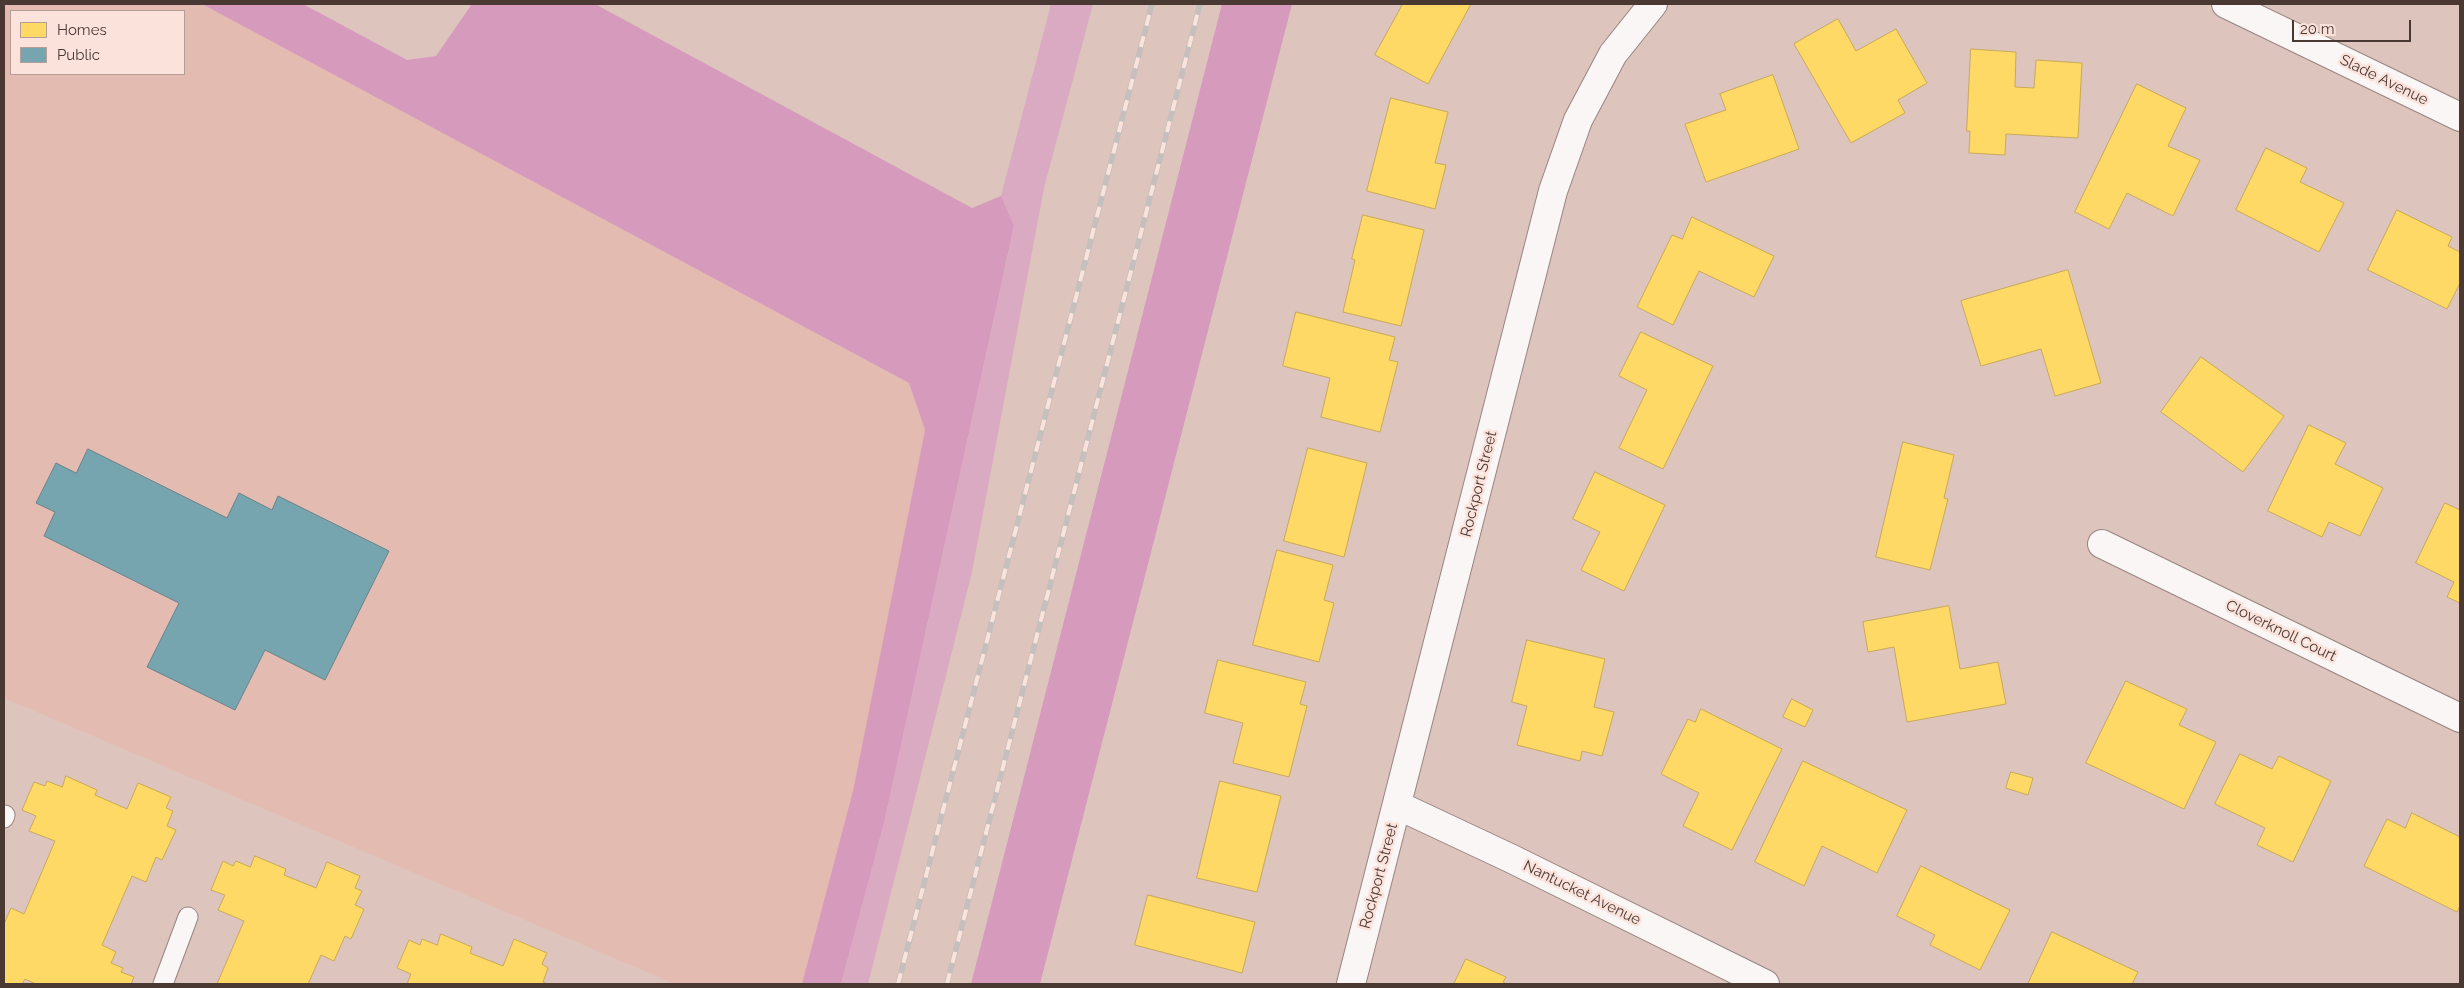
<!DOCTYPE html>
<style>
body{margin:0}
#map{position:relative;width:2464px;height:988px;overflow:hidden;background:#ddc4bd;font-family:Raleway,sans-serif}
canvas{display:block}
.frame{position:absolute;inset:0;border:5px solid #4a3833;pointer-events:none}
.legend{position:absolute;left:10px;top:10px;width:175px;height:65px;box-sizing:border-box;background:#fbe3dc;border:1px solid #b49f98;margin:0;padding:6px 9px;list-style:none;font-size:15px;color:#4a3833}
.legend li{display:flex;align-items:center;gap:10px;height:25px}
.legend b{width:25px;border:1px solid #b49f98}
.scale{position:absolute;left:2292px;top:20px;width:119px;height:22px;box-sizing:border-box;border:2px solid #4a3833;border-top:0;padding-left:6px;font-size:15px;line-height:18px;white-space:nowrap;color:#4a3833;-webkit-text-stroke:4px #fbe3dc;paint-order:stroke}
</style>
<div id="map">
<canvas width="2464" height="988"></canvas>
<div class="frame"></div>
<ul class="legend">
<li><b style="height:14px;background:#ffd966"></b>Homes</li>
<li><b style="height:14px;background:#76a5af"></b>Public</li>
</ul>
<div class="scale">20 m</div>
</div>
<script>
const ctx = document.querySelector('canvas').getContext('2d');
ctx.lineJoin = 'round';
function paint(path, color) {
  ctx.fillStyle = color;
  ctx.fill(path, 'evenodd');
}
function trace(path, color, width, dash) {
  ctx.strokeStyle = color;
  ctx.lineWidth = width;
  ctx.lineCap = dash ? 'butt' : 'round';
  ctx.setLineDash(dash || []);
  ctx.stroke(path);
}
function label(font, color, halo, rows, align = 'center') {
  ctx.font = font + ' Raleway,sans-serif';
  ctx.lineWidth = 5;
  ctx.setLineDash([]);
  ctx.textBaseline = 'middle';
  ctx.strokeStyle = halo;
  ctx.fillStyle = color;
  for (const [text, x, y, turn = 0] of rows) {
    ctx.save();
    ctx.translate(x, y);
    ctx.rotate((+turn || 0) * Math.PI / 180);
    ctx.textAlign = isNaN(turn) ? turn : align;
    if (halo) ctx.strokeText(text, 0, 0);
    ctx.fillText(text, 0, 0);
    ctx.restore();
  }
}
paint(new Path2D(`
 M4,4h198l707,379 16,47 -72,361 -51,193h-127l-671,-286zM11,11h173v63h-173z`), '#e3bbb0');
paint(new Path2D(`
 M1051,4h42l-49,184 -72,384 -104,412h-27l43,-161 130,-596 -13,-31z`), '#daaac2');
paint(new Path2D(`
 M202,4h101l104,56 29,-4 36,-52h123l377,204 29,-12 13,30 -130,597 -43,161h-39l51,-193 72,-361 -16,-47z
 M1222,4h70l-252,980h-69z`), '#d69abd');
const homes = new Path2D(`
 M1403,4h68l-43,80 -53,-29z
 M1838,19l18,32 40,-22 31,54 -29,17 7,13 -54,30 -57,-99z
 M1971,49l45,3 -1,35 19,1 2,-28 46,3 -4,75 -72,-4 -1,21 -36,-2 1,-22h-3z
 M1773,75l26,74 -93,33 -21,-58 41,-14 -6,-16z
 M2137,84l49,24 -18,38 32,14 -27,56 -46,-23 -18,36 -34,-17z
 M1391,98l57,14 -13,51 11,2 -11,44 -68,-18z
 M2266,148l41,20 -7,14 44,21 -25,49 -83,-42z
 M2397,210l55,27 -4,9 12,6v31l-13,26 -79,-39z
 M1363,215l61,15 -23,96 -58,-14 12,-52 -3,-1z
 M1692,217l82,39 -20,41 -55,-26 -26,54 -36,-18 35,-72 10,4z
 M2068,270l33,113 -46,13 -14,-47 -60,17 -20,-65z
 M1296,312l99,25 -6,23 9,2 -18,70 -59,-15 9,-39 -47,-12z
 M1641,332l72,34 -50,103 -44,-21 28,-58 -28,-14z
 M2201,357l83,59 -41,56 -82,-60z
 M2309,425l37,18 -11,21 48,24 -23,48 -31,-14 -7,15 -54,-26z
 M1903,442l51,13 -10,43 4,1 -18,71 -54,-13z
 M1308,448l59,15 -23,94 -60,-16z
 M1595,472l70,33 -41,86 -43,-21 19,-38 -27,-13z
 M2445,503l15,7v93l-13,-6 7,-15 -38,-19z
 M1277,550l56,15 -9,35 10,3 -15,59 -66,-17z
 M1949,606l11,63 38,-7 8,42 -99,18 -13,-75 -26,5 -5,-30z
 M1527,640l78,19 -11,48 20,5 -12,44 -20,-5 -2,10 -63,-16 10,-39 -15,-4z
 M1218,660l88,22 -6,22 7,2 -18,71 -56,-14 10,-40 -38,-10z
 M2126,681l61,28 -8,16 37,17 -32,67 -98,-46z
 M1792,699l21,11 -8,17 -22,-10z
 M1701,709l81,40 -50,101 -49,-24 16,-33 -38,-19 27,-55 7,3z
 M2240,754l32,15 7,-13 52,25 -38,81 -36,-17 8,-17 -50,-24z
 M1803,761l104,49 -30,63 -55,-27 -18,40 -49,-24z
 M2011,772l22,6 -5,17 -22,-7z
 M66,776l31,14 -2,5 32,14 11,-26 33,14 -5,11 7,3 -6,15 9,4 -14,30 -6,-3 -10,25 -14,-6 -30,69 14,7 -5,11 12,5 -2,4 13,5 -3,7h-95l-11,-5 -3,5h-18v-60l7,-16 13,6 31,-73 -26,-10 7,-15 -14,-6 12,-28 11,4 2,-5 15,6z
 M1220,781l61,15 -24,96 -60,-14z
 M2412,813l48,24v69l-3,6 -93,-46 23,-47 18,9z
 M255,856l31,13 -2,6 32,13 11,-26 33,14 -5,12 7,3 -7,14 9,4 -13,30 -6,-3 -11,25 -13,-6 -13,29h-91l27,-63 -26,-11 7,-15 -14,-5 12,-29 10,5 3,-5 14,6z
 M1921,866l89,44 -30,60 -50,-25 5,-10 -38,-19z
 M1148,895l107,27 -13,51 -107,-28z
 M2052,932l86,40 -6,12h-104z
 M441,934l31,13 -2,6 33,13 11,-27 33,14 -5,11 6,4 -5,14 4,2h-140l4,-10 -14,-6 12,-28 11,5 2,-6 15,6z
 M1466,959l40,18 -3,5 4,2h-53z`);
paint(homes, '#ffd966');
trace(homes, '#c9a957', 1);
const public = new Path2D(`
 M88,449l139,69 12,-25 33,17 6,-14 111,55 -64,129 -60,-30 -30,60 -88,-43 32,-64 -135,-67 11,-24 -19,-9 20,-40 20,10z`);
paint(public, '#76a5af');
trace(public, '#69848a', 1);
const service = new Path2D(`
 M4,818l1,-3
 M163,984l25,-67`);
const minor = new Path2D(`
 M2226,4l234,113
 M2102,544l358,174
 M1397,805l113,53 255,126
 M1351,984l202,-793 25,-71 35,-66 40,-50`);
trace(service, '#988580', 21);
trace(minor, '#988580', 30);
trace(service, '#faf6f5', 19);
trace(minor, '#faf6f5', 28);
const rail = new Path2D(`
 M898,984l254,-980
 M947,984l253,-980`);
trace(rail, '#c5bfbd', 5.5);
trace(rail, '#fbe3dc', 4, [11]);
label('15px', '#4a3833', '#fbe3dc', [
 ["Slade Avenue",2384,80,26],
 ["Rockport Street",1479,484,-76],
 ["Cloverknoll Court",2281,631,26],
 ["Rockport Street",1379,876,-75],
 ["Nantucket Avenue",1582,893,26]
]);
</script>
